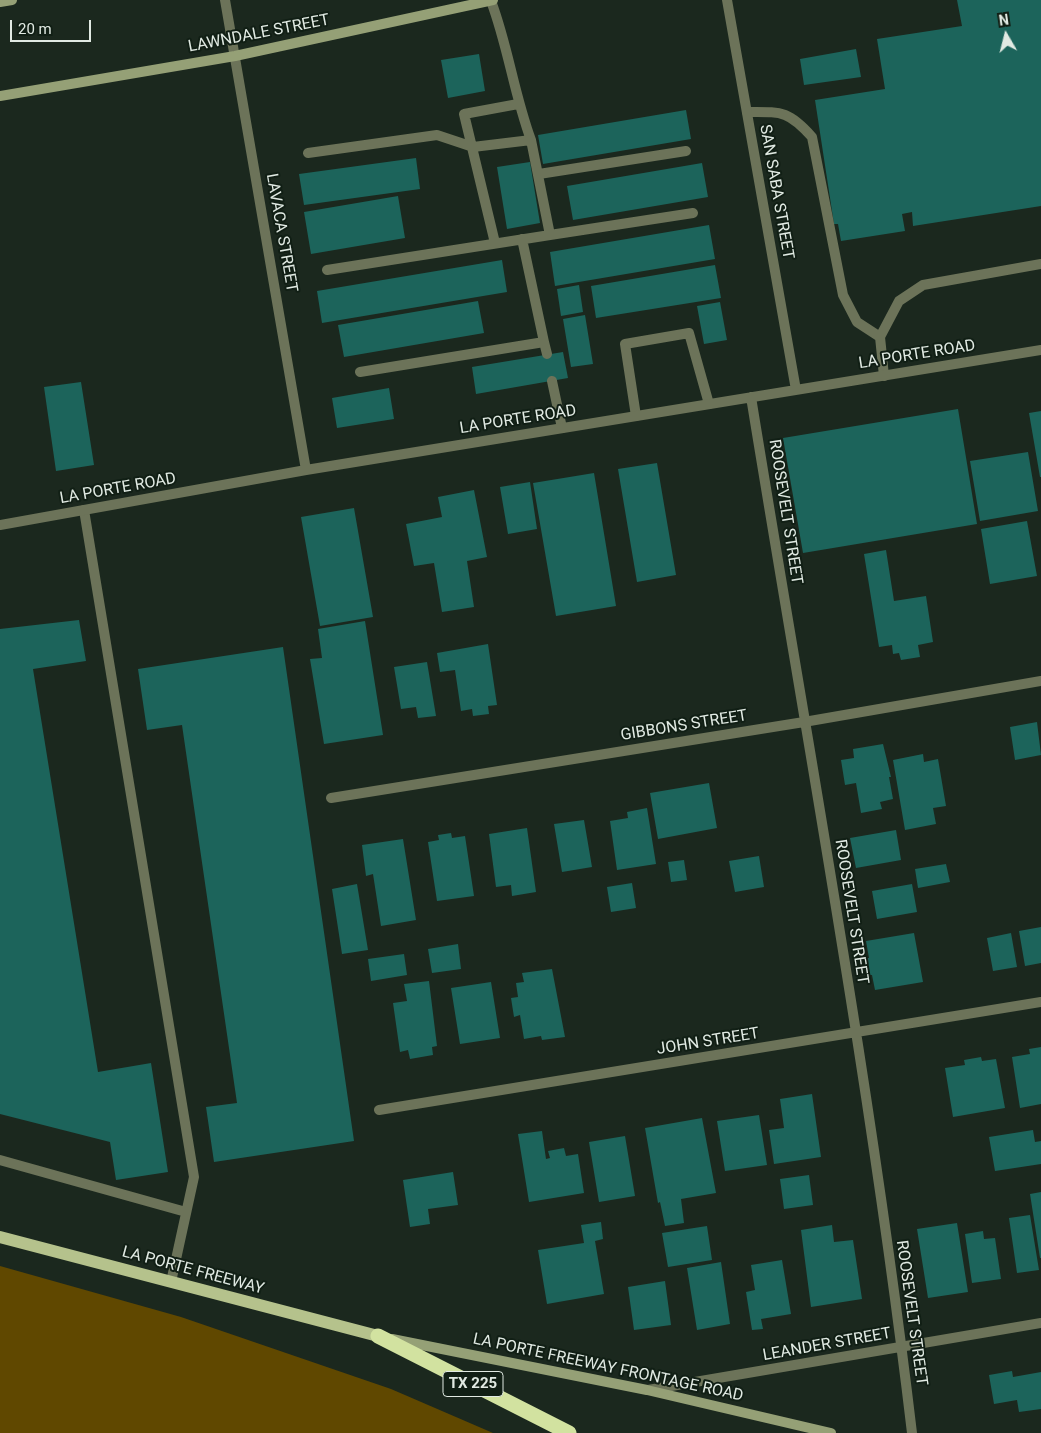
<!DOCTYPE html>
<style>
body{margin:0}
#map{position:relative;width:1041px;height:1433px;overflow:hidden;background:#1b281e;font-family:Roboto,sans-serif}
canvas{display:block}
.north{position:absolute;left:981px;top:10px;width:50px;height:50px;-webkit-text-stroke:4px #111f15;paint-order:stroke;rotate:352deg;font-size:14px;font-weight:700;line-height:20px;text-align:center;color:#e1eae3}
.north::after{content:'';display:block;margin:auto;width:18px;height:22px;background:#e1eae3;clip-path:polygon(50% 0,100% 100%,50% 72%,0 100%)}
.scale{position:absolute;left:10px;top:20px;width:81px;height:22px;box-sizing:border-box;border:2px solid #e1eae3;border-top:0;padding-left:6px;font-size:15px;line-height:18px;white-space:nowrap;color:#e1eae3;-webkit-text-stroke:4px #111f15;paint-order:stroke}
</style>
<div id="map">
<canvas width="1041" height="1433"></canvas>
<div class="north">N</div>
<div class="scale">20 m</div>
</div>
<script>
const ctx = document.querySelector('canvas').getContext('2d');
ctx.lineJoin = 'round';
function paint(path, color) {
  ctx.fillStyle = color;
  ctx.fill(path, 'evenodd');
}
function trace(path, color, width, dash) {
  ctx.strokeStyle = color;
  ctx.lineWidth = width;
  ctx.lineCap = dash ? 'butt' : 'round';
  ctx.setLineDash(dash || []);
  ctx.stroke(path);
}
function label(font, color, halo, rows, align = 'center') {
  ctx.font = font + ' Roboto,sans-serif';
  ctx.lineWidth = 4;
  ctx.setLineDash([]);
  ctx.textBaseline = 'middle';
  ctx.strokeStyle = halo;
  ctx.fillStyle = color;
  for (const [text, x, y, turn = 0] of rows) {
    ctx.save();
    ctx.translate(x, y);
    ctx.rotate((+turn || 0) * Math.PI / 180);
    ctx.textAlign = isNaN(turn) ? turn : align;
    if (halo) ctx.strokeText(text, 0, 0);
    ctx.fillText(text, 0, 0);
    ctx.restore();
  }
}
paint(new Path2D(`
 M0,1266l181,51 210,72 102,44h-493z`), '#604800');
paint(new Path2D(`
 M957,0h84v206l-128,20 -1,-14 -10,2 3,17 -64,10 -3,-17h-4l-19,-124 70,-11 -8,-50 85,-13z
 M856,49l5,28 -57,8 -4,-26z
 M479,54l6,37 -37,7 -7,-38z
 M686,110l5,29 -148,25 -5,-29z
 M416,158l4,31 -116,16 -5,-31z
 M530,162l10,61 -33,6 -10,-62z
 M702,163l6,34 -135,23 -6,-34z
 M398,196l7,42 -94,16 -7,-42z
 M709,225l6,34 -160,27 -5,-34z
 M502,260l5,32 -185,31 -5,-32z
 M715,265l6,33 -125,20 -5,-32z
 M579,285l4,27 -22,4 -4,-27z
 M478,301l6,32 -140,24 -6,-32z
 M720,302l7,38 -23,4 -7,-38z
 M585,315l8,49 -22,3 -8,-48z
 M563,352l5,26 -92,16 -4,-27z
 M81,382l13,83 -38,6 -12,-84z
 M389,388l5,31 -57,9 -5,-30z
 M958,409l19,115 -174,29 -20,-115z
 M1041,411v66h-1l-11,-64z
 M1028,452l10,59 -58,10 -10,-60z
 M657,463l19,112 -39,7 -19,-113z
 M594,473l22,133 -60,10 -23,-133z
 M530,482l7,47 -29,5 -8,-47z
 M474,490l13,67 -20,4 7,46 -32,5 -8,-49 -20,3 -8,-42 36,-7 -4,-20z
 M354,508l19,109 -53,9 -19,-109z
 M1027,521l10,55 -47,8 -9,-55z
 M886,550l8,51 32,-5 7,46 -15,3 2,12 -19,3 -2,-7 -6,1 -1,-9 -13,2 -15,-93z
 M79,620l7,41 -53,8 65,403 53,-9 17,109 -52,8 -6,-38 -110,-28v-485z
 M365,621l18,114 -59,9 -14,-85 12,-1 -4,-29z
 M488,644l9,61 -9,1 1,8 -16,2 -1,-7 -11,2 -6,-41 -15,2 -3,-19z
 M283,647l71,494 -140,21 -8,-55 31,-4 -55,-378 -35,5 -9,-61z
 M427,662l9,54 -18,2 -2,-11 -15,2 -7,-42z
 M1037,722l4,33 -26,5 -5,-33z
 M883,744l8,33h-2l4,22 -13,3 2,7 -21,4 -5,-30 -11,2 -4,-25 13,-2 -1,-9z
 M923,754l1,8 14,-3 8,47 -13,2 3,16 -31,6 -12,-70z
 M709,783l8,45 -59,11 -8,-46z
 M647,808l9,56 -39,6 -7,-49 18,-3 -1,-6z
 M584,820l8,47 -30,5 -8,-48z
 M527,828l9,64 -24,4 -1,-11 -15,2 -7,-53z
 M896,830l5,30 -45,8 -6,-30z
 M451,833l1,5 13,-2 9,60 -37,5 -9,-59 11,-2 -1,-5z
 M403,839l13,81 -35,6 -8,-52 -7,2 -4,-31z
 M759,856l5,31 -29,5 -6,-31z
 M684,860l3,20 -16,2 -3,-20z
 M946,864l4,18 -32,6 -3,-19z
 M632,883l4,25 -25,4 -4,-25z
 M357,884l11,66 -26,4 -10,-65z
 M912,884l5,28 -40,7 -5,-28z
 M1041,927v36l-16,3 -6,-35z
 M914,933l9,49 -48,8 -3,-15h-4l-2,-17h3l-3,-17z
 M1011,933l6,34 -24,4 -6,-33z
 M458,944l3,25 -29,4 -4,-24z
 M404,954l3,21 -36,6 -3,-22z
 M552,969l13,68 -23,3 -1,-4 -17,3 -4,-24 -6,2 -3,-19 7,-1 -2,-14 8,-1 -2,-9z
 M429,981l8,65 -5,1 1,8 -23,4 -2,-9 -8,2 -7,-49 14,-2 -3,-17z
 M491,982l9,56 -40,6 -9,-56z
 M1041,1047v57l-21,4 -8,-51 18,-3 -1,-5z
 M981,1057l1,4 14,-2 9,49 -52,9 -8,-49 20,-3 -1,-5z
 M812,1094l9,63 -47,7 -5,-34 15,-2 -4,-29z
 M759,1115l8,50 -42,6 -8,-50z
 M702,1118l14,75 -35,6 3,24 -19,3 -5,-24 -2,1 -13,-75z
 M1033,1130l2,12 6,-1v23l-46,7 -6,-34z
 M542,1131l4,28 4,-1 -2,-7 16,-3 2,8 12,-2 6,39 -55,9 -11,-68z
 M625,1136l10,60 -36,6 -10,-60z
 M453,1172l5,33 -30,4 2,15 -20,3 -7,-47z
 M809,1175l4,30 -29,4 -4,-30z
 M1041,1192v66h-1l-10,-64z
 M1030,1215l9,55 -22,3 -8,-55z
 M601,1222l2,17 -8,2 9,53 -57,10 -9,-54 46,-7 -3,-18z
 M957,1223l11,69 -40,6 -11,-69z
 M832,1225l2,17 19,-2 9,59 -51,8 -10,-77z
 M707,1226l5,34 -44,7 -6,-34z
 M983,1231l1,8 11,-1 6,41 -29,4 -7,-49z
 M782,1260l9,54 -30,5 2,10 -11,1 -6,-38 9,-2 -4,-25z
 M721,1262l9,62 -33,6 -10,-62z
 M665,1281l6,44 -37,5 -6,-43z
 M1012,1371l1,6 28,-5v37l-22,3 -2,-12 -23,4 -5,-29z`), '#1c645b');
trace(new Path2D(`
 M747,112c34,0 41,-2 65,25l31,158 14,27 23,15
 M308,153l129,-18 36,12 58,-7c-17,-46 -23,-94 -40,-139
 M539,174l147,-23
 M550,235l143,-22
 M495,243l-31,-129 54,-10
 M327,270l223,-35 -19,-95
 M544,342l3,12
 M360,372l184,-30 -22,-103
 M884,376l-4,-39 19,-36 24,-16 118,-21
 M552,381l10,47
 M636,416l-11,-72 64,-11 20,71
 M84,510l110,667 -23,105
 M0,1160l186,52`), '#6c7359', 10);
trace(new Path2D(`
 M225,0l81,470
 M727,0l69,390
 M751,397c56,345 120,689 161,1036
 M0,525l306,-55 735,-120
 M331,798l473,-76 237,-41
 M379,1110l662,-108
 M648,1390l393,-67`), '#6c7359', 10);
trace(new Path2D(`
 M0,2l12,-2
 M0,96l235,-40 258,-56
 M392,1339l255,51 184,43`), '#95a076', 10);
trace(new Path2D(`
 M0,1237l378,99`), '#b5c28c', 12);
trace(new Path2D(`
 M378,1336l191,97`), '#d2e2a0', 15);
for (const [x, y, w] of [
 [473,1384,60]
]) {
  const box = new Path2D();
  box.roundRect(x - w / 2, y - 12.5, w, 25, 4);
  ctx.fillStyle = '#111f15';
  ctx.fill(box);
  trace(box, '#e1eae3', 1);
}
label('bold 15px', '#e1eae3', null, [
 ["TX 225",473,1384]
]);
label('16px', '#e1eae3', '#111f15', [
 ["LAWNDALE STREET",259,34,-11],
 ["SAN SABA STREET",776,192,80],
 ["LAVACA STREET",281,233,80],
 ["LA PORTE ROAD",917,355,-9],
 ["LA PORTE ROAD",518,420,-9],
 ["LA PORTE ROAD",118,489,-10],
 ["ROOSEVELT STREET",785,512,81],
 ["GIBBONS STREET",684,726,-9],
 ["ROOSEVELT STREET",851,912,81],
 ["JOHN STREET",708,1042,-9],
 ["LA PORTE FREEWAY",193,1271,15],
 ["ROOSEVELT STREET",911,1313,82],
 ["LEANDER STREET",827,1345,-10],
 ["LA PORTE FREEWAY FRONTAGE ROAD",608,1368,12]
]);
</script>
